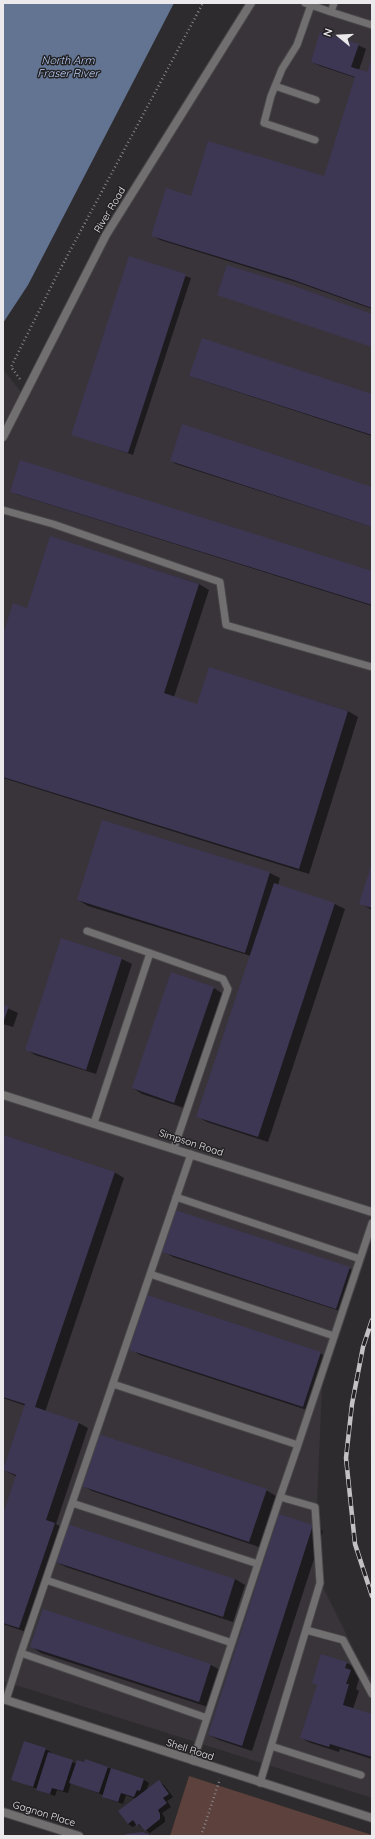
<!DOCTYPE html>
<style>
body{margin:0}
#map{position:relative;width:375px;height:1839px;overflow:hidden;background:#2d2b2d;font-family:Quicksand,sans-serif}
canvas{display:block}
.frame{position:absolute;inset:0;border:4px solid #ebe9eb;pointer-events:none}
.north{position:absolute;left:319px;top:16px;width:40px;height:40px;-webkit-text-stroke:3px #232123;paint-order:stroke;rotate:288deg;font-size:11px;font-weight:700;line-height:16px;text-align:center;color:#ebe9eb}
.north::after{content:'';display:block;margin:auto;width:14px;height:18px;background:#ebe9eb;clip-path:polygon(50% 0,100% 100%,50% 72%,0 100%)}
</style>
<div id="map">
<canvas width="375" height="1839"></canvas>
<div class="frame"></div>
<div class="north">N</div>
</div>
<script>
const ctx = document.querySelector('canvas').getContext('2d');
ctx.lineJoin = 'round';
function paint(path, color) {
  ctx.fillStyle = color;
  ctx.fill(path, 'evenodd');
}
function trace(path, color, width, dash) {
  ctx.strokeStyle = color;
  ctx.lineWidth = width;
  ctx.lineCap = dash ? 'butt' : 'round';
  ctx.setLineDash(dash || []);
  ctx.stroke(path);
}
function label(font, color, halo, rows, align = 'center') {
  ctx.font = font + ' Quicksand,sans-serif';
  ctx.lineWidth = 3;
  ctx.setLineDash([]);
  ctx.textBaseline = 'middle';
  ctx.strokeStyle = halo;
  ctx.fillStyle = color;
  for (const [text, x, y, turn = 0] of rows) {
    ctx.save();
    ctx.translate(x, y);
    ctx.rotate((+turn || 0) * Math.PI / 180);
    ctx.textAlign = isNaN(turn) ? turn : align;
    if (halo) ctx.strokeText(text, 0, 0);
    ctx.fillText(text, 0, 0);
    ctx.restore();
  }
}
paint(new Path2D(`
 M251,3h121v1236l-50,148 -5,116 6,84 39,79 10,13v119l-369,-117v-1244l103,-202z
 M3,369l18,23 -18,35z
 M372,1393v157l-2,-151z`), '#39333a');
paint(new Path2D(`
 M189,1776l183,59v1h-202z`), '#5c413c');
paint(new Path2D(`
 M3,3h171l-146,282 -25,38z`), '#627491');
paint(new Path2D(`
 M358,45l8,4 -7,21 9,3 4,-13v249l-73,-26 -139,-43 -8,-5 39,-38 133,-19 32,-100 -36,-12 -8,-4z
 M130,257l61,21 -58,177 -61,-21z
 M190,375l182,20v41l-177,-58z
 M171,461l201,27v39l-196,-63z
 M11,491l361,81v34l-356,-112z
 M50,537l149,47 10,6 -35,107 24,8 11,-37 139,43 10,6 -49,157 -306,-96v-141l25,-28z
 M103,821l167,52 10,5 -2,7 57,19 10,5 -77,233 -61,-20 -9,-5 53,-161 -163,-50 -10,-6z
 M372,866v44l-12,-7z
 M62,939l60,20 10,5 -36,110 -61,-19 -9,-6z
 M214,988l9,6 -39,114 -42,-14 -9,-6z
 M3,1006l15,7 -5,14 -10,-3z
 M3,1136l111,36 10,6 -79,234 34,11 9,5 -32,96 8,5 -35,104 -26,-9v-107l14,-40 -13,-7 22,-64 -23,-8z
 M163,1251l186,17 10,6 -13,39 -173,-56z
 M130,1349l190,4 10,6 -17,53 -173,-57z
 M82,1485l184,5 10,6 -17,51 -167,-56z
 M280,1515l33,11 10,5 -71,220 -33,-11 -10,-5z
 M56,1562l179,17 10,6 -12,37 -167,-55z
 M32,1647l179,18 9,5 -12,37 -167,-54z
 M347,1663l9,5 -1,5 5,3 -4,13 3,2 -6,18 19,6v44l-32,-10 -1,3 -28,-9 -10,-5z
 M45,1749l6,3 -1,2 27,10 7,-1 1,-3 59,20 5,3 -3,8 13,-9 5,3 9,12 -6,4 4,6 -9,6 3,5v4l-15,11 -13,-9 -4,3 -5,-3 8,-25 -10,-4 -3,9 -15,-5 -5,-3v-1l-32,-12 -3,10 -11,-3 -2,6 -43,-17z`), '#0007');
paint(new Path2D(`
 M320,32l39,12 -8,23 16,5 5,-15v251l-81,-29 -140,-43 15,-48 25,8 17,-55 116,35 31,-99 -44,-15z
 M129,256l57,18 -58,179 -57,-18z
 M227,265l67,21 78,28v33l-155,-52z
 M202,338l170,56v41l-183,-59z
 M182,424l190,63v40l-202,-66z
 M20,460l352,111v34l-362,-113z
 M50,536l149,48 -35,109 33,11 12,-37 139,44 -49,158 -296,-92v-143l10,-31 14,5z
 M102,820l168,52 -25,81 -168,-53z
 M372,863v45l-13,-4z
 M274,883l61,20 -77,234 -62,-20z
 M61,938l61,20 -36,112 -61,-20z
 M171,972l43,15 -40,116 -42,-15z
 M3,1005l6,1 -6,17z
 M3,1135l112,37 -80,235 44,15 -33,98 9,3 -36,105 -16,-5v-109l13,-39 -13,-5 22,-66 -22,-7z
 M175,1210l175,57 -14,42 -174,-57z
 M147,1295l174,57 -18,55 -174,-57z
 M98,1434l169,55 -18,53 -168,-56z
 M279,1514l34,11 -71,221 -34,-11z
 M67,1524l168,55 -12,38 -168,-55z
 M43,1609l168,55 -12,38 -169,-55z
 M321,1654l26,8 -2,6 6,2 -5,14h3l-6,21 29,9v43l-42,-13 -1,3 -29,-9 17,-53 -5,-2z
 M24,1741l22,7 -13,39 -22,-7z
 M48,1752l25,8 -10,31 -11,-3 -2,6 -14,-4z
 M85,1759l23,8 -9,26 -30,-10 8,-23 7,2z
 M111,1768l33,11 -4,12 -3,-1 -3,7 -13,-4 -3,9 -16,-5z
 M159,1780l10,14 -6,4 4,5 -9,7 2,4v5l-15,12 -6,-7 -2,2 -4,-6 -5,4 -10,-13z
 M143,1832l9,4h-26l-1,-2z`), '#3d3754');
const service = new Path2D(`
 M305,3l26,9
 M334,3l-3,9 41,13
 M311,5l-14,40 -15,24 -11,27 -7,27 51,17
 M275,86l41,14
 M3,510l50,14 167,58 6,43 146,42
 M87,931l63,22 -56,170
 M150,953l73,26 5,10 -54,159
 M176,1197l184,62
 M150,1274l184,62
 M113,1384l185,61 74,-222
 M280,1497l18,-52
 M72,1503l186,61
 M46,1580l186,63
 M306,1630l37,10 29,54
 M21,1653l186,65 73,-221 35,10 5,76 -60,200
 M6,1700l15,-47 170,-499
 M271,1746l90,29
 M193,1761l14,-43`);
const minor = new Path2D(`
 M3,1095l369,117
 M3,1812l76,24`);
const tertiary = new Path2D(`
 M3,437l103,-202 145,-232
 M3,1699l369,119`);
trace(service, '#484648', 9);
trace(minor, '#484648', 10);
trace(tertiary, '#484648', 10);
trace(new Path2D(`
 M20,379l-9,-12 45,-90 147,-274
 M201,1836l19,-57`), '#868486', 2.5, [1, 3]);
trace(service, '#716f70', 7);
trace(minor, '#716f70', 8);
trace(tertiary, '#716f70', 8);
const rail = new Path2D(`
 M372,1320l-9,27 -11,57 -6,54 9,86 17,52`);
trace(rail, '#c3c1c3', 4.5);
trace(rail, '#232123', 3, [9]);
label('10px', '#ebe9eb', '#232123', [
 ["River Road",110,210,-59],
 ["Simpson Road",191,1143,18],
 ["Shell Road",190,1750,18],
 ["Gagnon Place",44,1814,17]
]);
label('italic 11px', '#b6d0f9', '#232123', [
 ["North Arm",68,61],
 ["Fraser River",68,74]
]);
</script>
